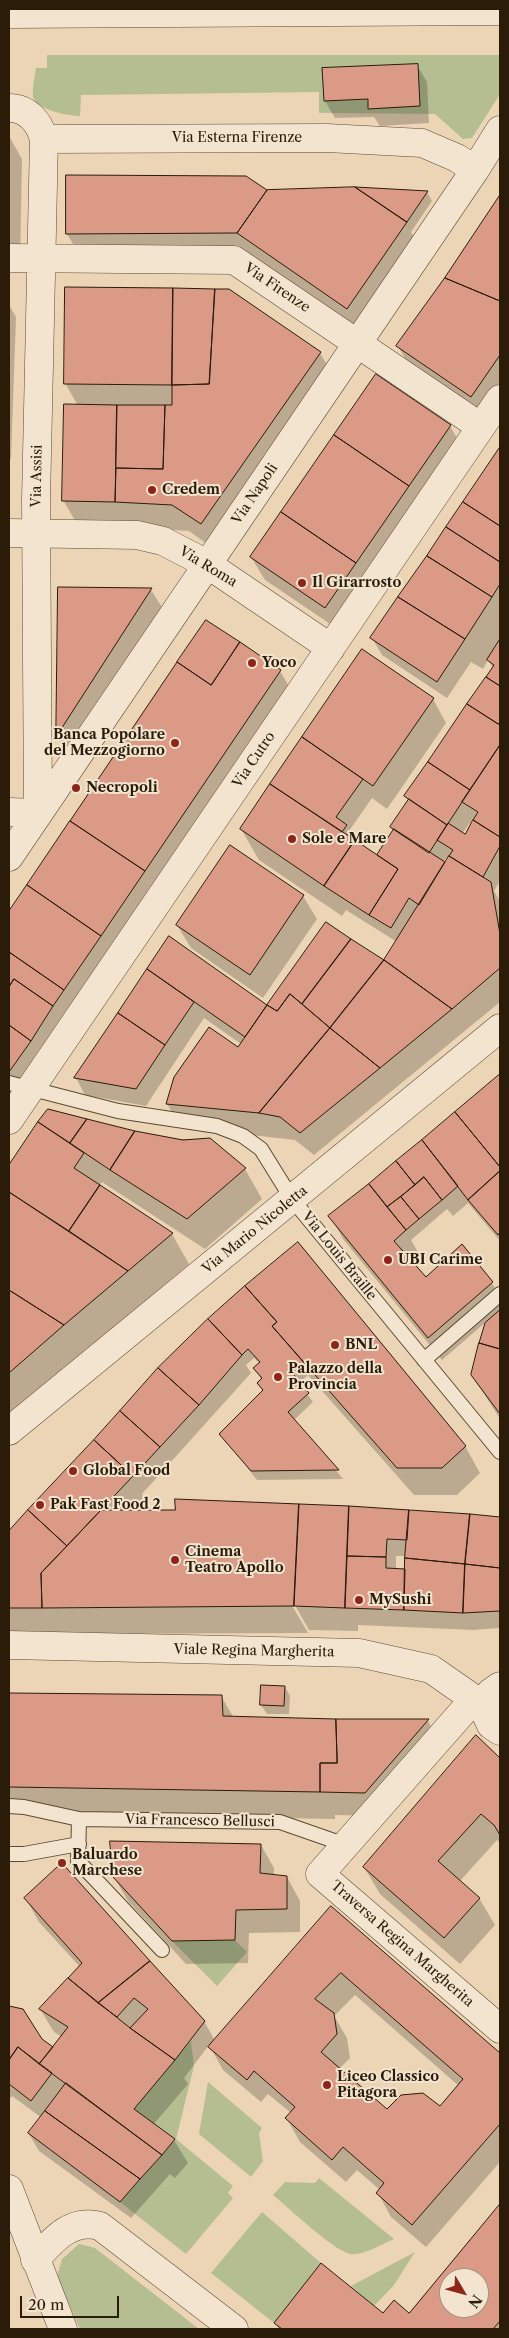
<!DOCTYPE html>
<style>
body{margin:0}
#map{position:relative;width:509px;height:2338px;overflow:hidden;background:#ecd5b5;font-family:"Libre Caslon Text",serif}
canvas{display:block}
.frame{position:absolute;inset:0;border:10px solid #2a1c08;pointer-events:none}
.north{position:absolute;left:439px;top:2268px;width:50px;height:50px;box-sizing:border-box;background:#f3e4cf;border:1px solid #a3947f;border-radius:50%;rotate:127deg;font-size:14px;font-weight:700;line-height:20px;text-align:center;color:#2a1c08}
.north::after{content:'';display:block;margin:auto;width:18px;height:22px;background:#8f2418;clip-path:polygon(50% 0,100% 100%,50% 72%,0 100%)}
.scale{position:absolute;left:20px;top:2296px;width:99px;height:22px;box-sizing:border-box;border:2px solid #2a1c08;border-top:0;padding-left:6px;font-size:15px;line-height:18px;white-space:nowrap;color:#2a1c08;-webkit-text-stroke:4px #f3e4cf;paint-order:stroke}
</style>
<div id="map">
<canvas width="509" height="2338"></canvas>
<div class="frame"></div>
<div class="north">N</div>
<div class="scale">20 m</div>
</div>
<script>
const ctx = document.querySelector('canvas').getContext('2d');
ctx.lineJoin = 'round';
function paint(path, color) {
  ctx.fillStyle = color;
  ctx.fill(path, 'evenodd');
}
function trace(path, color, width, dash) {
  ctx.strokeStyle = color;
  ctx.lineWidth = width;
  ctx.lineCap = dash ? 'butt' : 'round';
  ctx.setLineDash(dash || []);
  ctx.stroke(path);
}
function label(font, color, halo, rows, align = 'center') {
  ctx.font = font + ' "Libre Caslon Text",serif';
  ctx.lineWidth = 4;
  ctx.setLineDash([]);
  ctx.textBaseline = 'middle';
  ctx.strokeStyle = halo;
  ctx.fillStyle = color;
  for (const [text, x, y, turn = 0] of rows) {
    ctx.save();
    ctx.translate(x, y);
    ctx.rotate((+turn || 0) * Math.PI / 180);
    ctx.textAlign = isNaN(turn) ? turn : align;
    if (halo) ctx.strokeText(text, 0, 0);
    ctx.fillText(text, 0, 0);
    ctx.restore();
  }
}
paint(new Path2D(`
 M47,55h453v39l-28,44 -9,1 -28,-25 -116,-1v-21l-238,3 -1,21c-11,0 -43,-6 -47,-19 -1,-8 2,-21 3,-29h11z
 M235,1940l12,12 -30,34 -45,-45z
 M191,2041l3,25 -18,73 57,47 -5,7 5,5 -47,56 -66,-52 55,-62 -41,-31z
 M208,2082l54,46 -3,5 4,28 -12,16 -52,-43z
 M319,2178l75,61c-12,5 -30,17 -44,15 -17,-4 -61,-46 -77,-59l12,-13 30,1z
 M262,2212l59,51 -47,60 -63,-50z
 M79,2244l16,4 104,81h-119l-23,-52 5,-18z
 M415,2252l-21,33 -20,21 -23,-20z`), '#b5be90');
paint(new Path2D(`
 M417,65l10,17 2,41 -49,3 -6,-9 -39,1 -10,-17 -1,-32z
 M9,136l13,23 -2,112h-11z
 M68,176l198,15 89,-3 72,4 5,9 -21,31 8,14 -58,86 -109,-76 -171,1 -14,-23z
 M500,197v200l-15,23 -74,-51 -13,-23z
 M9,305l7,12 -5,142h-2z
 M320,353l16,27 -119,171 -28,-20 -112,-7 -14,-24 15,-94 -13,-23z
 M450,426l13,23 -124,181 -74,-50 -14,-23z
 M500,450v431l-6,10 6,10v101l-186,153 -19,-15 -114,-13 -14,-23 8,-27 63,-28 3,-5 -37,-26 -58,88 -61,-11 -9,-17 93,-140 99,68 58,-83 59,39 12,-20 -51,-32 -4,6 -83,-56 -18,-31 192,-130 13,24 -59,86 -15,-11 -23,33 7,12 21,13 17,-25 -3,-4 18,-26 -3,-5 87,-128 -5,-8 -5,9 -12,-7 -24,36 -65,-43 -10,-17zM473,818l1,2 -9,16 -3,-2zM447,857l2,1 -4,7 -2,-3z
 M60,589l91,1 14,22 -95,147 -13,-22z
 M280,671l16,27 -278,393 -9,-4v-174l62,-92z
 M303,896l14,23 -54,79 -72,-50 -14,-23z
 M500,1076v165l-32,-38 -15,13 -6,-7 -36,31 8,14 -8,7 14,17 37,-32 30,37 8,14v122l-28,-44 14,-53 -44,38 -99,-121 -13,-23z
 M48,1110l118,29h44l35,30 17,30 -57,50 -103,-67 -3,4 73,48 17,30 -180,152v-248z
 M245,1287l220,159 15,27 -23,22h-43l-106,-120 -9,8 14,19 -19,18 49,59 -86,1 -36,-46 42,-42 -5,-9 4,-3 -8,-11 6,-5 -6,-6 -8,7 5,8 -109,121 3,6 -10,11 214,-4 151,12v109l-27,2 -115,-5v6l-49,-1 -17,-30 -2,2 18,31 -249,1 -50,4v-105zM396,1556h11v14h-11z
 M285,1687l5,9 -1,18h-22l-6,-9z
 M9,1694l212,2 13,22 194,3 13,23 -62,72 -44,-1v4l-326,-6z
 M477,1736l23,23v84l-3,-3 -37,41 19,17 16,27 -35,39 -80,-70 -16,-27z
 M261,1845l13,23v8l13,1 13,24v31l-51,1 -1,30 -62,1 -58,-63 -14,-24z
 M26,1899l178,122 11,20 116,-133 169,147v107l-74,85 -35,-30 -13,-24 2,-3 -23,-20 -11,12 -46,-40 -13,-23 4,-6 -23,-19 -7,8 -38,-32 -14,-25 -25,33 4,6 -35,41 21,15 14,23 -13,15 -5,-4 -39,44 -92,-67 -10,-17 13,-16 -30,-22 -1,2 -2,-1v-90l13,3 19,30 12,8 9,-11 -8,-5 -14,-23 40,-42 -41,-45zM355,1995l104,91 -19,22 -53,3 -48,-42 11,-11 -3,-20 -13,-22z
 M500,2206v123h-221l-4,-6 135,-9zM449,2278h30v30h-30z`), '#0003');
const building = new Path2D(`
 M418,64l2,42 -52,3v-10l-44,2 -2,-33z
 M66,175l180,1 21,14 -30,43 -171,1z
 M355,187l52,35 -60,87 -110,-76 30,-43z
 M355,187l73,4 -21,31z
 M500,195v106l-55,-23z
 M445,278l55,23v54l-29,42 -75,-51z
 M65,287l108,1 -1,97 -108,-1z
 M173,288l42,1 -6,95 -37,1z
 M215,289h14l92,63 -120,172 -29,-19 -57,-3 1,-34 47,1 2,-64h7v-20l37,-1z
 M376,374l75,51 -42,61 -75,-51z
 M64,404l53,1 -2,97 -53,-1z
 M117,405h48l-2,64 -47,-1z
 M334,435l75,51 -53,77 -75,-51z
 M500,447v79l-37,-24z
 M463,502l37,24v36l-54,-35z
 M281,512l75,51 -31,45 -75,-51z
 M446,527l54,35v22l-8,13 -65,-41z
 M427,556l65,41 -27,42 -67,-42z
 M58,587l94,1 -96,149z
 M398,597l67,42 -28,43 -67,-44z
 M206,620l34,22 -29,43 -34,-23z
 M500,639v47l-14,-9 8,-12 -7,-5z
 M240,642l41,28 -136,201 -75,-50 107,-159 34,23z
 M362,649l72,49 -61,88 -71,-49z
 M486,677l14,9v36l-2,2 -31,-20z
 M467,704l33,21v20l-30,45 -42,-28z
 M302,737l61,42 -27,38 11,8 -5,7 -72,-48z
 M500,745v92l-27,-17 5,-8 -16,-10z
 M428,762l42,28 -23,35 -43,-29z
 M270,784l85,56 -31,46 -84,-57z
 M409,799l38,26 -18,28 -39,-26z
 M473,820l27,17v9l-17,31 -34,-21 4,-6 -16,-10 11,-17 17,11z
 M70,821l75,50 -44,65 -74,-51z
 M394,829l51,33 -26,43 -10,-7 -18,30 -22,-13 29,-46 -21,-14z
 M355,840l43,29 -29,46 -45,-29z
 M230,845l74,50 -54,80 -74,-50z
 M449,856l42,26 9,52v34l-48,41 -68,-49z
 M27,885l74,51 -37,54 -55,-38v-41z
 M326,922l25,17 -49,65 -12,-10 -13,17 -10,-6z
 M169,936l98,69 -22,32 -98,-68z
 M351,939l33,21 -54,68 -28,-24z
 M9,952l55,38 -11,16 -39,-27 -5,8z
 M384,960l68,49 -72,59 -50,-40z
 M147,969l47,33 -29,43 -47,-32z
 M14,979l39,27 -22,35 -22,-16v-38z
 M290,994l40,34 -71,85 -93,-9 8,-27 35,-50 29,20 29,-42 10,6z
 M118,1013l47,32 -29,44 -62,-11z
 M9,1025l22,16 -22,31z
 M330,1028l50,40 -80,65 -20,-16 -21,-4z
 M500,1074v93l-45,-55z
 M48,1109l39,10 -17,24 -32,-21z
 M455,1112l45,55v4l-32,29 -46,-60z
 M87,1119l48,12 -25,39 -40,-27z
 M38,1122l46,31 -10,15 26,17 -31,46 -60,-39v-27z
 M135,1131l48,9 27,-2 36,30 -59,51 -77,-49z
 M422,1140l36,46 -16,14 -18,-23 -9,8 -19,-24z
 M396,1161l19,24 -28,22 -18,-23z
 M500,1171v61l-2,3 -30,-35z
 M424,1177l18,23 -23,19 -18,-22z
 M369,1184l37,46 -12,11 32,36 36,-33 31,38 -65,56 -100,-122z
 M100,1185l73,48 -45,38 -59,-40z
 M9,1192l119,79 -64,54 -55,-35z
 M401,1197l18,22 -13,11 -19,-23z
 M298,1242l168,204 -24,22h-45l-125,-142 5,-4 -32,-36z
 M245,1286l32,36 -5,4 33,38 -11,11 15,18 -21,19 51,58 -88,1 -32,-37 44,-44 -6,-7 5,-5 -9,-10 7,-6 -12,-13 -6,6 -34,-36z
 M9,1290l55,35 -55,48z
 M500,1310v39l-21,-6 6,-20z
 M208,1319l34,36 -43,50 -41,-37z
 M479,1343l21,6v65l-29,-39z
 M158,1368l41,37 -39,42 -40,-36z
 M120,1411l40,36 -27,29 -39,-36z
 M94,1440l39,36 -66,70 -39,-36z
 M175,1499l124,5 -5,102 -252,2 -1,-35 60,-63h74z
 M299,1504l50,2 -4,102 -51,-2z
 M349,1506l60,4 -2,30 -20,-1 -1,18 -39,-1z
 M28,1510l39,36 -26,27 1,35h-33v-77z
 M409,1510l61,4 -5,50 -60,-6z
 M470,1514l30,3v51l-35,-4z
 M347,1556l39,1v11l19,1 -1,41 -59,-2z
 M405,1558l60,6 -2,49 -59,-3z
 M465,1564l35,4v43l-37,2z
 M261,1685l24,1 -1,20 -24,-1z
 M9,1693l213,2 1,21 113,3 1,44h-17v29l-311,-5z
 M336,1719h93l-64,74 -45,-1v-29h17z
 M476,1735l24,23v77l-6,-10 -13,-11 -43,47 42,37 -36,40 -81,-71z
 M110,1841l151,3 -1,29 27,3v33l-51,1 -1,30 -63,1 -59,-64z
 M62,1863l88,98 -52,42 -30,-25 14,-15 -58,-65z
 M331,1906l169,147v71l-88,101 -36,-32 8,-10 -41,-36 -11,13 -47,-42 10,-11 -41,-36 -7,9 -39,-33zM341,1973l122,106 -23,27 -17,-13 -22,2 -14,14 -66,-57 16,-18 -3,-21 -19,-14z
 M150,1961l55,60 -30,39 -45,-32 18,-19 -14,-11 -17,19 -19,-14z
 M68,1978l62,50 45,32 -41,49 41,30 -13,16 -123,-91 29,-37 -29,-18z
 M9,2006l14,3 19,30 11,8 -14,17 -21,-17 -9,13z
 M18,2047l34,26 -21,28 -22,-17v-24z
 M66,2083l96,72 -22,24 -95,-68z
 M45,2111l95,68 -20,23 -92,-69z
 M500,2204v117l-7,8h-211l-8,-6 47,-60 62,50 11,-13 15,13zM449,2278h30v30h-30z`);
paint(building, '#db9a86');
trace(building, '#2a1c08', 1);
const service = new Path2D(`
 M9,1083l109,28 99,15 26,10 18,13 31,50 208,253
 M424,1360l76,-66
 M9,1806l15,1 55,12 201,3 66,23
 M79,1819l-1,42 84,89
 M9,1854h15l55,-10`);
const minor = new Path2D(`
 M9,108c19,0 30,14 35,31l283,-1 95,5 35,15 18,12
 M9,258l225,2 247,167
 M9,533l128,2 26,6 44,23 124,84
 M9,812l29,1 -2,-313 8,-361
 M9,857l466,-687 25,-40
 M9,1120l491,-721
 M9,1431l491,-403
 M9,1645l350,8 72,16 43,30 10,11
 M500,1686l-10,7 -6,17 7,15 9,6
 M474,1699l-154,175 180,155
 M9,2189l54,140
 M35,2260c18,-20 36,-42 65,-34l134,103`);
const tertiary = new Path2D(`
 M9,14l491,-3`);
trace(service, '#5a4a33', 16);
trace(minor, '#5a4a33', 29);
trace(tertiary, '#5a4a33', 29);
trace(service, '#f3e4cf', 14);
trace(minor, '#f3e4cf', 28);
trace(tertiary, '#f3e4cf', 28);
for (const [x, y, r, color] of [
 [152,490,5,"#8f2418"],
 [302,583,5,"#8f2418"],
 [252,663,5,"#8f2418"],
 [175,743,5,"#8f2418"],
 [76,788,5,"#8f2418"],
 [292,839,5,"#8f2418"],
 [388,1260,5,"#8f2418"],
 [335,1345,5,"#8f2418"],
 [278,1377,5,"#8f2418"],
 [73,1471,5,"#8f2418"],
 [40,1505,5,"#8f2418"],
 [175,1560,5,"#8f2418"],
 [359,1600,5,"#8f2418"],
 [62,1863,5,"#8f2418"],
 [327,2085,5,"#8f2418"]
]) {
  const dot = new Path2D();
  dot.arc(x, y, r, 0, 2 * Math.PI);
  ctx.fillStyle = color;
  ctx.fill(dot);
  trace(dot, '#f3e4cf', 2);
}
label('14px', '#2a1c08', '#f3e4cf', [
 ["Via Esterna Firenze",237,138],
 ["Via Firenze",277,288,34],
 ["Via Assisi",37,476,-89],
 ["Via Napoli",255,494,-56],
 ["Via Roma",208,567,31],
 ["Via Cutro",254,760,-56],
 ["Via Mario Nicoletta",255,1230,-39],
 ["Via Louis Braille",339,1256,51],
 ["Viale Regina Margherita",254,1651,1],
 ["Via Francesco Bellusci",200,1821,1],
 ["Traversa Regina Margherita",402,1944,41]
]);
label('bold 14px', '#2a1c08', '#f3e4cf', [
 ["Credem",162,490],
 ["Il Girarrosto",312,583],
 ["Yoco",262,663],
 ["Banca Popolare",165,735,"right"],
 ["del Mezzogiorno",165,751,"right"],
 ["Necropoli",86,788],
 ["Sole e Mare",302,839],
 ["UBI Carime",398,1260],
 ["BNL",345,1345],
 ["Palazzo della",288,1369],
 ["Provincia",288,1385],
 ["Global Food",83,1471],
 ["Pak Fast Food 2",50,1505],
 ["Cinema",185,1552],
 ["Teatro Apollo",185,1568],
 ["MySushi",369,1600],
 ["Baluardo",72,1855],
 ["Marchese",72,1871],
 ["Liceo Classico",337,2077],
 ["Pitagora",337,2093]
], 'left');
</script>
